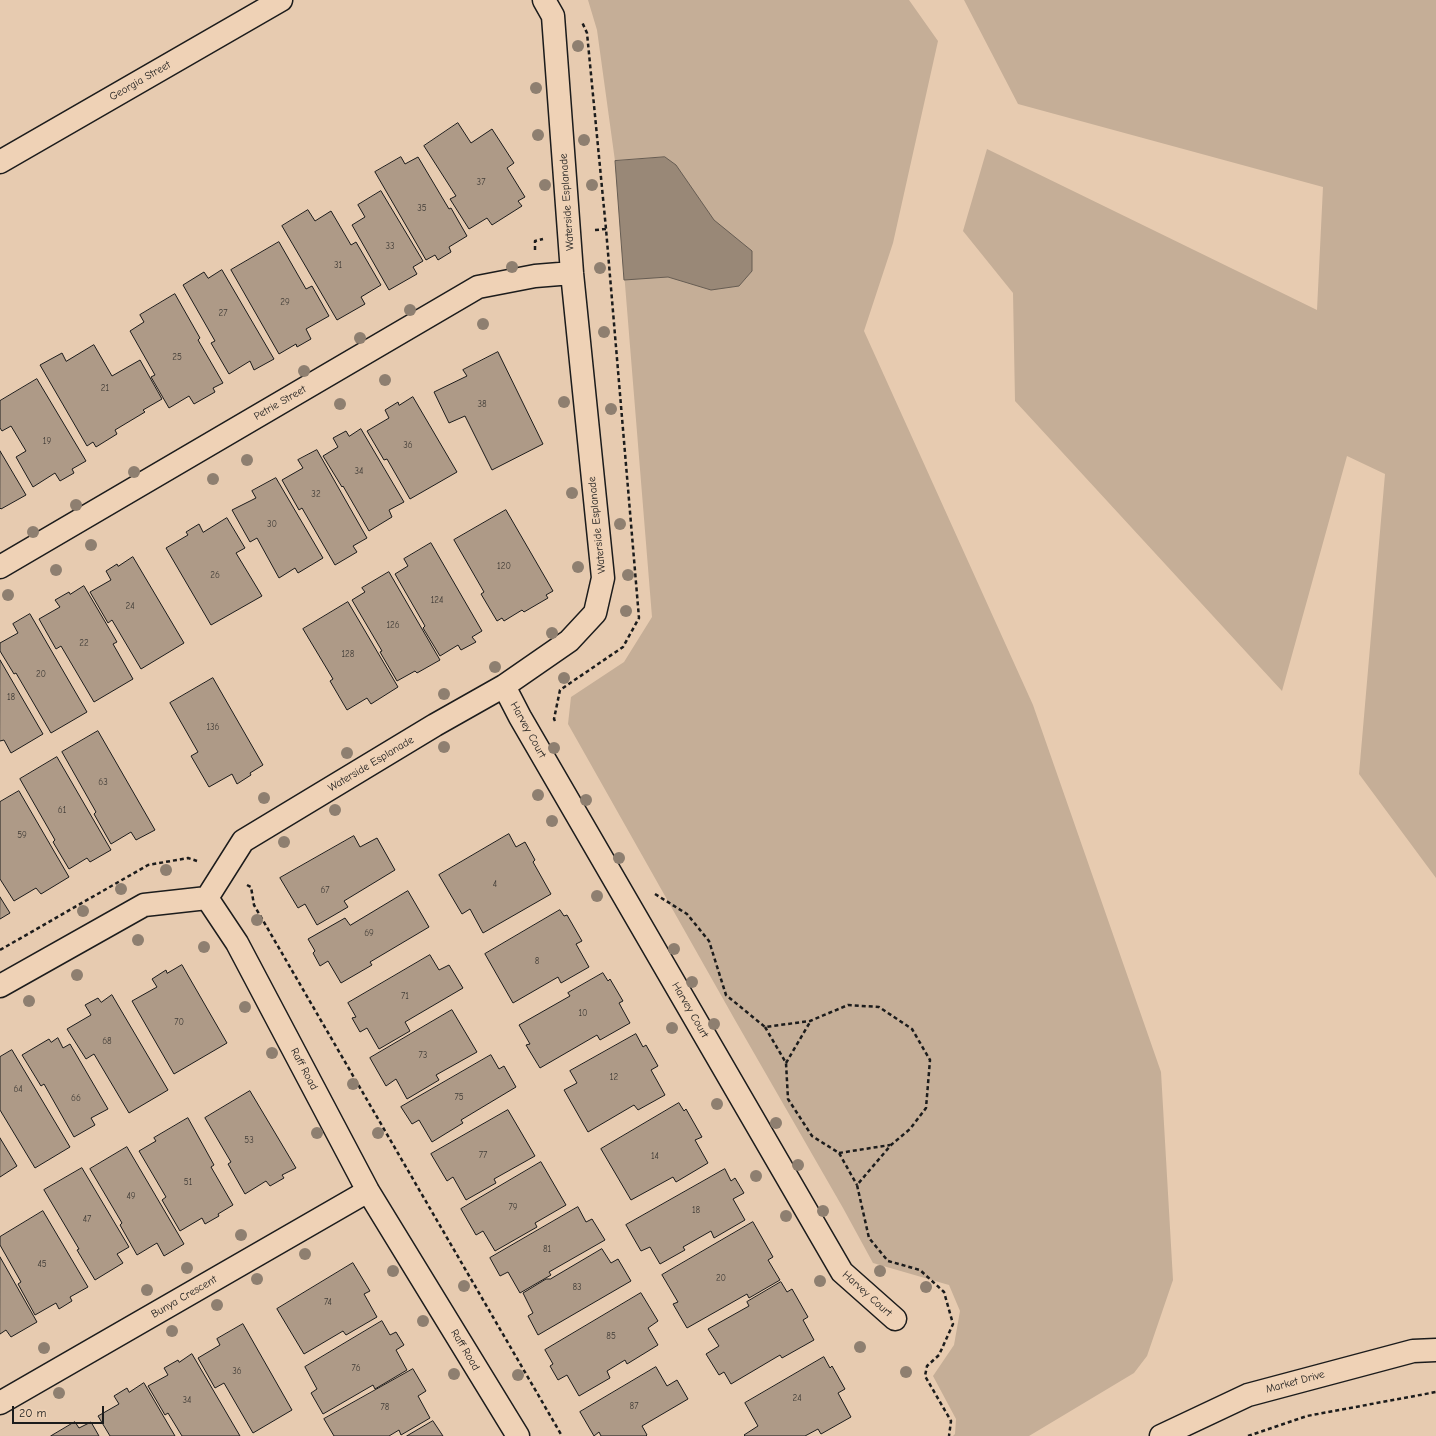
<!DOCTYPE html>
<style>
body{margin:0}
#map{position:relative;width:1436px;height:1436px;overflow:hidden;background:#e7cbb0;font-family:"Comic Neue",sans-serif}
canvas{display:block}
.scale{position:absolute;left:12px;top:1406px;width:92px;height:18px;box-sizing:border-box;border:2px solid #1c1c1c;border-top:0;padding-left:5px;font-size:12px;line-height:14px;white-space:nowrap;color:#1c1c1c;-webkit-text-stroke:3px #efd2b6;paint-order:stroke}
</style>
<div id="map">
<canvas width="1436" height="1436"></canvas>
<div class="scale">20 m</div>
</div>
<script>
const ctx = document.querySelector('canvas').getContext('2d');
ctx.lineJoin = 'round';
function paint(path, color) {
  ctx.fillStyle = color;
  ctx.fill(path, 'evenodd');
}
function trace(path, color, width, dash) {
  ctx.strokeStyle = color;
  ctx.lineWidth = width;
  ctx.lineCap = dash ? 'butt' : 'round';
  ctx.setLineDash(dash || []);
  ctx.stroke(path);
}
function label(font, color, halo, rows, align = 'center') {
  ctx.font = font + ' "Comic Neue",sans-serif';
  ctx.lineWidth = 3;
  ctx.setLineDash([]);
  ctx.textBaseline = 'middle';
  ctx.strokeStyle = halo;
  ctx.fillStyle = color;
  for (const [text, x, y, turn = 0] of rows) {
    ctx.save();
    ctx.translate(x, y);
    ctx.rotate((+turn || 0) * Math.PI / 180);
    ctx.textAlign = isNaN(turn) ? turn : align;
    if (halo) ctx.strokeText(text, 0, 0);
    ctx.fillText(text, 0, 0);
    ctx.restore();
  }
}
paint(new Path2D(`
 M588,0h321l29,41 -45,202 -29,88 169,374 128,367 12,208 -26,76 -13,17 -105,63h-76l2,-2 1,-15 -23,-43 21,-31 6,-34 -11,-26 -76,-22 -30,-55 -108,-188 -167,-296 3,-27 53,-35 28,-45 -37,-456 -18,-131z
 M964,0h472v878l-77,-104 26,-300 -38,-18 -65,235 -267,-290 -2,-108 -50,-62 24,-82 330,161 6,-123 -305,-83z`), '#c5ae97');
const water = new Path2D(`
 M665,157l11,8 38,55 38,31v20l-13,15 -28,4 -43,-13 -44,3 -9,-119z`);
paint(water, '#987');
trace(water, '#675d53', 1);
const building = new Path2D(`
 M458,123l13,20 21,-14 22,34 -7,5 18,29 -7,4 4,5 -30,19 -5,-7 -18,11 -19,-30 6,-3 -32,-50z
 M401,157l4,7 13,-7 31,52 2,-1 16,28 -18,11 2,5 -13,8 -3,-5 -9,5 -51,-88z
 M381,191l42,70 -10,6 4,7 -28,16 -37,-65 13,-8 -7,-12z
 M308,210l7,11 16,-10 20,34 5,-3 25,43 -20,12 4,7 -28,16 -55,-94z
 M279,242l27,47 6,-3 17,30 -23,13 5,10 -14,8 -1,-3 -17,10 -48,-84z
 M222,270l52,89 -20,11 -4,-9 -21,13 -18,-31 4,-2 -32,-56 21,-13 4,6z
 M175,294l25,44 -2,2 25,43 -10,5 2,4 -21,12 -5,-8 -20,12 -18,-31 4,-2 -25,-44 14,-9 -4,-7z
 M94,345l18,31 28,-16 22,39 -19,11 2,2 -30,18 2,4 -21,13 -3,-5 -6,4 -47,-81 22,-12 4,8z
 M498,352l45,92 -51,26 -27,-54 -16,7 -15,-31 33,-16 -4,-6z
 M37,379l49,82 -14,8 2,4 -14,8 -5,-8 -22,14 -17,-30 10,-6 -15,-25 -9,5 -2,-3v-27z
 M413,397l44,75 -47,27 -23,-40 -3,1 -17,-29 22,-13 -4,-8 13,-8 1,3z
 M361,429l43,73 -15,8 3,7 -23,14 -26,-45 -1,1 -19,-31 15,-9 -5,-9 13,-7 3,5z
 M317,450l50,88 -14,8 4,6 -22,13 -33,-57 -3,2 -17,-30 21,-12 -5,-8z
 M0,451l26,44 -25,14 -1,-1z
 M276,478l47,80 -25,15 -3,-5 -16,10 -22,-40 -7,4 -18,-32 24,-12 -4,-7z
 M506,510l47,81 -7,4 2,3 -24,14 -2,-2 -18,11 -2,-3 -5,3 -16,-27 3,-2 -30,-52z
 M227,518l18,30 -9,5 26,43 -51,29 -45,-77 22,-13 -2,-3 13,-8 4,8z
 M431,543l51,88 -10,6 4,5 -15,8 -3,-5 -18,11 -17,-28 2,-2 -30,-52 13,-8 -4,-7z
 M133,557l51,86 -43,26 -29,-49 -4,3 -18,-31 21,-12 -5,-9 11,-7 1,2z
 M389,572l51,88 -23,13 -2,-2 -18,10 -17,-29 2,-1 -30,-51 13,-8 -3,-4z
 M84,586l33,56 -4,2 20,35 -39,23 -33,-56 -5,3 -17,-30 21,-12 -5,-7 14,-8 1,2z
 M348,602l50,85 -27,17 -4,-6 -20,12 -17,-29 3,-2 -30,-50z
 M30,614l57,98 -36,21 -35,-60 -2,1 -14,-23v-8l18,-10 -5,-9z
 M0,660l43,74 -32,19 -7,-13 -4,1z
 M213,678l50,87 -13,8 1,2 -14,9 -5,-10 -23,13 -18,-31 7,-4 -28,-49z
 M98,731l57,99 -19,10 -5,-8 -20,12 -17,-30 2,-2 -34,-60z
 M57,757l54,93 -21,12 -3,-4 -18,11 -16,-27 2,-2 -35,-61z
 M19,791l50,86 -28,17 -5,-6 -22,13 -14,-22v-77z
 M509,834l7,13 9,-5 10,18 -2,2 18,32 -68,39 -13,-24 -8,5 -23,-39z
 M354,836l6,11 17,-9 18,32 -51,31 4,6 -31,18 -12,-21 -7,4 -18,-30z
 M408,891l21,36 -59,35 2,3 -31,18 -13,-22 -8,5 -7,-13 2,-2 -7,-12 37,-21 5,7z
 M0,897l10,16 -10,6z
 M560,910l4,6 3,-1 15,26 -6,3 13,23 -28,16 -3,-6 -45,26 -28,-49z
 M430,955l9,15 10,-5 14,23 -58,34 5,9 -31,18 -12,-21 -7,4 -8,-14 4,-1 -8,-14z
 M182,965l45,78 -53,31 -42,-73 25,-14 -5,-8 14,-9 1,3z
 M603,973l5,8 2,-2 13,22 -4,2 11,20 -30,17 -3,-5 -57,33 -14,-23 4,-1 -11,-19 51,-29 -2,-3z
 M112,995l56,95 -39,23 -35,-59 -8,5 -19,-30 24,-14 -6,-10 13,-7 3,4z
 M452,1010l25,42 -41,23 3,5 -32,19 -11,-20 -10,7 -16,-28z
 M636,1034l7,13 3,-2 12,21 -7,4 14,25 -27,15 -4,-5 -46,27 -24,-42 13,-7 -7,-12z
 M58,1038l5,10 7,-4 38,65 -17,9 4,7 -21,12 -30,-53 -3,2 -19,-31 27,-16 2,3z
 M12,1050l58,97 -35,21 -35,-58v-53z
 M491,1055l8,14 5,-3 12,21 -55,33 2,3 -31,19 -13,-22 -7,4 -11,-17z
 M250,1091l46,77 -14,7 2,3 -14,8 -4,-5 -21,13 -17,-30 3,-2 -26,-44z
 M679,1103l5,8 2,-2 16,28 -7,3 13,23 -32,19 -3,-5 -42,23 -30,-51z
 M508,1110l27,46 -41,23 2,4 -30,17 -13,-23 -6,4 -16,-27z
 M188,1118l26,47 -3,2 22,38 -15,9 1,2 -14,8 -3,-6 -22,13 -18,-31 4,-3 -27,-46 17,-10 -2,-3z
 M0,1138l17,28 -17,11z
 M127,1147l57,97 -20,12 -7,-13 -20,12 -17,-30 2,-2 -32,-54z
 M541,1162l25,43 -31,18 2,4 -42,24 -12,-20 -7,4 -15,-26z
 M82,1168l47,79 -12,7 6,9 -28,17 -18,-30 2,-1 -35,-59z
 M725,1169l6,12 4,-3 9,15 -11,6 12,21 -31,18 -3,-7 -28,16 2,3 -25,14 -10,-17 -9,4 -15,-26z
 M578,1207l8,15 6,-3 13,21 -56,32 2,3 -31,18 -12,-21 -8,4 -10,-18z
 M43,1211l45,76 -18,10 2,4 -13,8 -3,-6 -21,12 -17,-31 3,-2 -21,-37v-8z
 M753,1222l20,35 -5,3 12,20 -31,18 -2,-4 -60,34 -14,-24 5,-2 -16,-27z
 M602,1249l9,14 7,-4 13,22 -93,54 -10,-19 5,-3 -10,-20 23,-14h4z
 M0,1257l37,65 -26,15 -5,-7 -6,4z
 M353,1263l17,28 -6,3 13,23 -31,18 -3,-4 -39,23 -27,-45z
 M781,1282l6,10 5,-3 16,28 -5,3 11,20 -32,18 -2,-3 -49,29 -7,-12 -5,3 -13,-21 13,-8 -11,-17 41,-23 -2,-4z
 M641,1293l17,28 -10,7 10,17 -31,19 -2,-4 -18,11 3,7 -31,18 -12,-21 -9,5 -8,-14 3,-2 -8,-14z
 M382,1321l8,14 6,-3 8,13 -8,5 11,20 -32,19 -2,-4 -50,29 -12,-21 6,-4 -12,-22z
 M243,1324l49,86 -39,23 -29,-50 -9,5 -17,-30 22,-13 -3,-6z
 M192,1354l48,82h-58l-14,-23 -3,2 -17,-29 20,-11 -4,-7 14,-8 1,2z
 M824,1357l6,11 2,-2 13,23 -7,4 13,24 -30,17 -3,-5 -13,7h-60l-1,-1 14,-9 -13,-23z
 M656,1367l11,19 10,-6 11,19 -46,27 5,9 -1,1h-45l-2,-4 -5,4 -14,-24z
 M413,1369l13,22 -8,5 12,22 -29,17 -2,-5 -10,6h-55l-10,-17z
 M144,1383l31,53h-65l-12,-20 21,-12 -5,-8 13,-8 2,4z
 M433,1421l10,15h-36z
 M75,1422l4,6 12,-6 8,14h-48z`);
paint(building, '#ae9a87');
trace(building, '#1c1c1c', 1);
const minor = new Path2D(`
 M0,162l281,-162
 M0,567l478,-280 57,-11 37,-3
 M504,686l16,31 322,555 53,47
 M207,898l36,-57 192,-116 69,-39 65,-45 26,-28 8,-35 -31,-305 -19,-257 -9,-16
 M0,986l144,-81 63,-7 30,45 131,248 150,245
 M0,1403l368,-212
 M1161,1436l87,-41 165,-44 23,-1`);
trace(minor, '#1c1c1c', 25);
trace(new Path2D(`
 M595,230l11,-1
 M535,250v-9l8,-2
 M555,721l-1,-2 6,-29 63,-43 16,-29 -33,-389 -19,-196 -5,-11
 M247,885l4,2 3,18 308,531
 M655,894l32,20 22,27 17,54 39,32 45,-6 38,-16 31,2 33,22 18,31 -4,48 -16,21 -19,16 -34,40 12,53 19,23 32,9 24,22 9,32 -14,31 -12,11 -2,10 26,45 -2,15
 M0,950l148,-85 40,-7 9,3
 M765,1027l21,36 2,36 24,37 27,17 18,32
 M786,1063l24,-41
 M839,1153l51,-8
 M1248,1436l59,-20 129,-24`), '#1c1c1c', 2.5, [4, 3]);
trace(minor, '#efd2b6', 22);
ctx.fillStyle = '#8e7f70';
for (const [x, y] of [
 [578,46],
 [536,88],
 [538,135],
 [584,140],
 [545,185],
 [592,185],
 [512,267],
 [600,268],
 [410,310],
 [483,324],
 [604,332],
 [360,338],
 [304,371],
 [385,380],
 [564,402],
 [340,404],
 [611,409],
 [247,460],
 [134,472],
 [213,479],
 [572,493],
 [76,505],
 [620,524],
 [33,532],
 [91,545],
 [578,567],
 [56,570],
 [628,575],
 [8,595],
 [626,611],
 [552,633],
 [495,667],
 [564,678],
 [444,694],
 [444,747],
 [554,748],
 [347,753],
 [538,795],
 [264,798],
 [586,800],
 [335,810],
 [552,821],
 [284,842],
 [619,858],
 [166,870],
 [121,889],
 [597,896],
 [83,911],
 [257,920],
 [138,940],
 [204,947],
 [674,949],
 [77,975],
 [692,982],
 [29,1001],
 [245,1007],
 [714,1024],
 [672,1028],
 [272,1053],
 [353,1084],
 [717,1104],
 [776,1123],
 [317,1133],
 [378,1133],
 [798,1165],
 [756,1176],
 [823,1211],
 [786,1216],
 [241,1235],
 [305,1254],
 [187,1268],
 [393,1271],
 [880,1271],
 [257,1279],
 [820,1281],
 [464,1286],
 [926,1287],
 [147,1290],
 [217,1305],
 [423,1321],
 [172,1331],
 [860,1347],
 [44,1348],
 [906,1372],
 [454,1374],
 [518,1375],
 [59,1393]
]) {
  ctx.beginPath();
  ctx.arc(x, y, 6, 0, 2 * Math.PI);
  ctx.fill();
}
label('9px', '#403c37', null, [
 ["37",481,182],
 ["35",422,208],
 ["33",390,246],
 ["31",338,265],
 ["29",285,302],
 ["27",223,313],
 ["25",177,357],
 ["21",105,388],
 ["38",482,404],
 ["19",47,441],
 ["36",408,445],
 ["34",359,471],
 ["32",316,494],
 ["30",272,524],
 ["120",504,566],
 ["26",215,575],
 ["124",437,600],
 ["24",130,606],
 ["126",393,625],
 ["22",84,643],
 ["128",348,654],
 ["20",41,674],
 ["18",11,697],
 ["136",213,727],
 ["63",103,782],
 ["61",62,810],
 ["59",22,835],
 ["4",495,884],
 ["67",325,890],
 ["69",369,933],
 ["8",537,961],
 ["71",405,996],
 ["10",583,1013],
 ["70",179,1022],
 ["68",107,1041],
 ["73",423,1055],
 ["12",614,1077],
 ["64",18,1089],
 ["75",459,1097],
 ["66",76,1098],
 ["53",249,1140],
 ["77",483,1155],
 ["14",655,1156],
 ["51",188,1182],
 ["49",131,1196],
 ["79",513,1207],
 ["18",696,1210],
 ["47",87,1219],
 ["81",547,1249],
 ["45",42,1264],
 ["20",721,1278],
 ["83",577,1287],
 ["74",328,1302],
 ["85",611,1336],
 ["76",356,1368],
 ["36",237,1371],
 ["24",797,1398],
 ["34",187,1400],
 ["87",634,1406],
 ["78",385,1407]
]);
label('11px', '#1c1c1c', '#efd2b6', [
 ["Georgia Street",140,81,-30],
 ["Waterside Esplanade",567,202,-94],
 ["Petrie Street",280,403,-30],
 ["Waterside Esplanade",597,525,-96],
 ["Harvey Court",528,730,61],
 ["Waterside Esplanade",371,764,-31],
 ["Harvey Court",690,1010,60],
 ["Raff Road",304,1069,62],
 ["Harvey Court",867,1294,42],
 ["Bunya Crescent",184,1297,-30],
 ["Raff Road",465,1350,59],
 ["Market Drive",1295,1382,-15]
]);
</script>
